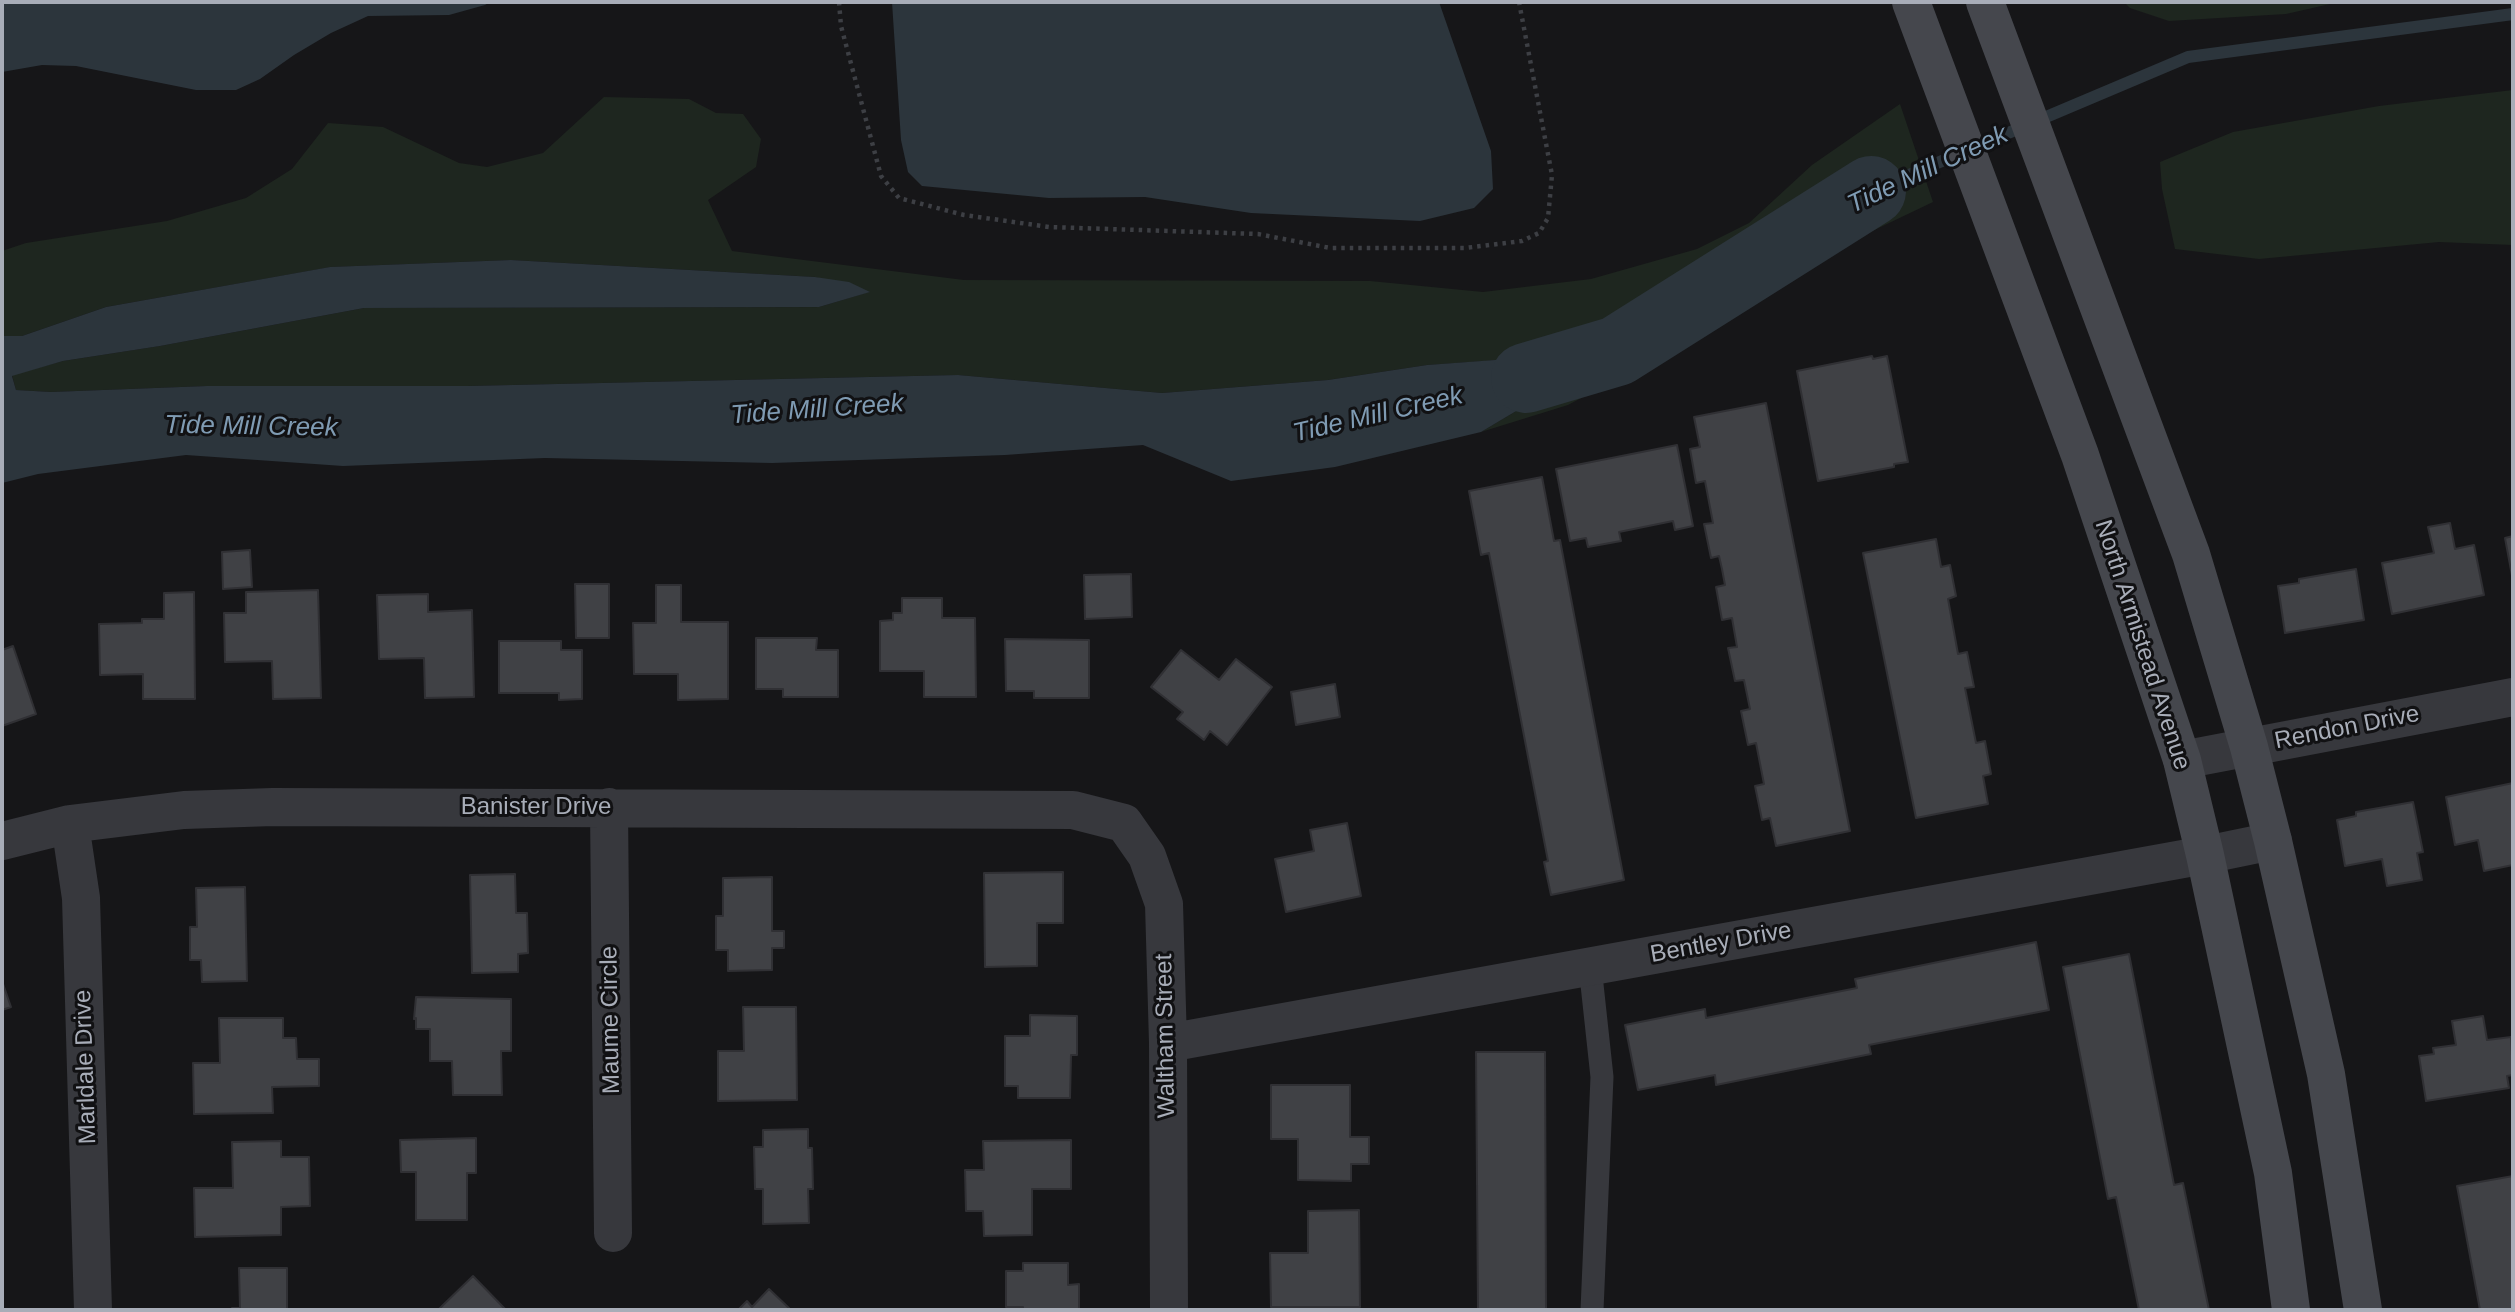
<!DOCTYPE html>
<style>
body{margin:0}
#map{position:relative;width:2515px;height:1312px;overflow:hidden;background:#161618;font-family:Arial,sans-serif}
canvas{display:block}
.frame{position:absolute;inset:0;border:4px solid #a8adb8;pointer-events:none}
</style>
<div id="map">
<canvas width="2515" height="1312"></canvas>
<div class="frame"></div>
</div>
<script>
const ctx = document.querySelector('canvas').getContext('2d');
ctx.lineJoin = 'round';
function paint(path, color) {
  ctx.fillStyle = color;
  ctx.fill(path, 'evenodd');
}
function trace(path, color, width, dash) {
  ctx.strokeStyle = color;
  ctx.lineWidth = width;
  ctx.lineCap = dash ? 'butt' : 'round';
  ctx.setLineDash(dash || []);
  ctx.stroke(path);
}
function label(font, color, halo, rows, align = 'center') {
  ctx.font = font + ' Arial,sans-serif';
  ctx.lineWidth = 6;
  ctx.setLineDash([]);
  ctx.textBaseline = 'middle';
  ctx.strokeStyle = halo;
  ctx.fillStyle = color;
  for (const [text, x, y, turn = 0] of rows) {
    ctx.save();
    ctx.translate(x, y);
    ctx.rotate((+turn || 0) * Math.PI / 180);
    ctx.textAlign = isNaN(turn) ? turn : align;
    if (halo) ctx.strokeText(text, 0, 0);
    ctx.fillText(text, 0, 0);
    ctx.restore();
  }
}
paint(new Path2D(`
 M2124,2h215l-53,12 -117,7 -39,-13z
 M2513,90v155l-74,-3 -180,17 -84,-10 -13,-60 -2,-27 73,-30 146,-26z
 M604,97l85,2 27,14 27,1 18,25 -5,28 -48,33 24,51 232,29 406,1 113,11 108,-13 106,-30 52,-26 63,-58 88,-61 33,98 -113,54 -141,90 -111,59 -87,27 134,-80 -188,13 -99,15 -166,13 -204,-18 -490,11h-261l-156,6 -35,-2 -4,-15 51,-14 97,-15 204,-38 455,-1 50,-15 -54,-15 -304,-17 -180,7 -225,40 -84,29h-20v-85l24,-8 141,-22 79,-23 46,-29 36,-46 55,4 76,36 28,4 56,-14z`), '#1e261f');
paint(new Path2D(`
 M2,2h488l-5,3 -36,10 -81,1 -37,17 -37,22 -34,24 -24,11h-40l-120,-24 -34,-1 -40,7z
 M892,2h547l52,149 2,38 -19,19 -54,13 -169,-8 -106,-16 -96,1 -127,-12 -14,-14 -7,-32z
 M511,260l304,17 34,5 21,10 -51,15 -455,1 -204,38 -97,15 -51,15 4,14 35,2 156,-6h261l490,-11 204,18 166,-13 99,-15 190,-14 -136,81 -146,35 -104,14 -88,-36 -138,10 -233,8 -227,-5 -202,8 -157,-11 -148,19 -36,9v-147h20l84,-29 224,-40z`), '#2c353c');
trace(new Path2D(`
 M1871,191l317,-134 325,-43`), '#2c353c', 12);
trace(new Path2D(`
 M1526,378l91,-27 254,-160`), '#2c353c', 70);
const building = new Path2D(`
 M1872,356l1,3 14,-3 21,106 -14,2v3l-76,14 -21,-110z
 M1766,403l84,428 -74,15 -6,-28 -8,2 -7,-34 9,-2 -8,-41 -8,2 -7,-34 9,-2 -6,-29 -9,1 -7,-33 9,-1 -5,-29 -10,2 -6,-33 9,-2 -3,-16 -3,-13 -8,2 -7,-34 9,-1 -8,-42 -9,2 -6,-34 10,-2 -6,-30z
 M1677,445l16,81 -18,4 -2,-9 -54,11 2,9 -33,6 -2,-9 -16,3 -14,-72z
 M1542,477l12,64 6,-1 64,340 -73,15 -7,-33 4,-1 -59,-308 -8,2 -12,-64z
 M2450,523l5,26 19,-4 10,50 -92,19 -10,-51 52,-10 -6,-26z
 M2513,536v45l-8,-43z
 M1936,539l5,28 9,-2 6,31 -8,3 10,55 9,-2 7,35 -9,1 11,55 9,-2 6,33 -8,2 5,28 -72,14 -53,-265z
 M250,550l2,37 -29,2 -1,-37z
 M2356,569l8,51 -79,13 -7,-47 21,-3v-4z
 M1131,574l1,43 -47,2 -1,-44z
 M575,584h34v54h-33z
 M656,585h25v37h47v77l-50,1v-26h-44l-1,-51h23z
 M318,590l3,108 -48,1 -1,-38 -47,1 -1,-49h22v-21z
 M194,592l1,107h-52v-25l-43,1 -1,-51 43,-1v-4h22v-26z
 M428,594v18l44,-2 2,87 -49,1 -1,-40 -45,1 -2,-64z
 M902,598h40v20h33l1,79h-52v-26h-44v-50l13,-1v-7h9z
 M756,638h61l-1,12h22v47h-55v-8h-27z
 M1005,639l84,1v58h-55v-7h-28z
 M499,641h62v9h21v49l-23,1v-7h-60z
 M13,646l23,68 -34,12v-76z
 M1181,650l38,30 17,-21 36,28 -45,58 -17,-14 -6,9 -27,-21 6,-7 -32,-25z
 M1335,684l5,33 -44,8 -5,-33z
 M2513,783v82l-29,6 -6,-31 -23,5 -9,-48z
 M2413,802l10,50 -6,1 5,27 -35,6 -5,-27 -37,7 -8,-46 19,-4v-4z
 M1347,823l14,73 -75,16 -11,-53 39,-8 -4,-21z
 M1063,872v51h-26v43l-52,1 -1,-94z
 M515,874l1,39h11l1,40 -10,1v18l-46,1 -2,-98z
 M772,877v54h12v17h-12v22l-44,1v-21h-12v-34h7v-38z
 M245,887l2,94 -45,1 -1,-22h-11v-33h7l-1,-39z
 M2036,942l13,68 -180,35 2,9 -155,31 -1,-10 -77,15 -13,-65 80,-16 1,9 75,-15 76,-15 -2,-9z
 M2129,954l45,231 9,-2 26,127h-70l-23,-113 -8,2 -45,-232z
 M2,981l9,26 -9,3z
 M416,997l95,2v52h-10l1,44h-49l-1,-34h-22v-32h-14v-11l-2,1z
 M743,1007h53l1,93 -79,1v-50h26z
 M1030,1015l47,1v39h-6l-1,43h-52v-12h-13v-50h25z
 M2483,1016l4,24 24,-3 2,38 -6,1 2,12 -83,13 -7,-45 15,-2 -1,-6 23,-3 -4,-24z
 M219,1018h64v20h13l1,21h22v27l-47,1 1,26 -79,1 -1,-51h27z
 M1476,1052h69l1,258h-68z
 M1271,1085h79v52h19v27h-18v17l-53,-1v-41h-27z
 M808,1129v19h4l1,41h-5l1,34 -46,1v-35h-8l-1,-42h9v-17z
 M476,1138v35h-9v47h-51v-48h-15l-1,-32z
 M1071,1140v49h-39v46l-48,1 -1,-25h-17l-1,-41h19l-1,-29z
 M281,1141v16h28l1,49 -29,1v28l-86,2 -1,-49h39l-1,-46z
 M2513,1176v134h-33l-23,-124z
 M1359,1210l1,97h-89l-1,-54h38v-42z
 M1023,1263h45v22l11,-1v26h-56v-3h-17v-36h17z
 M239,1268h48v42h-55v-2h8z
 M473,1276l33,34h-68z
 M769,1289l22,21h-53l9,-9 5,6z`);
paint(building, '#404145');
trace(building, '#303034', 2);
trace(new Path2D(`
 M839,2l2,24 40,150 18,22 65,17 85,12 209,7 72,14h135l57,-7 17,-8 9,-15 4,-43 -33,-173`), '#3d3f44', 4.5, [3.5, 5]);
trace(new Path2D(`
 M1590,966l12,111 -10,233`), '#37383d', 23);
trace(new Path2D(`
 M2182,760l331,-63
 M609,807l4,426
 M70,824l11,74 12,412
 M2,841l68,-17 114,-14 89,-3 800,3 51,13 23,33 17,48 4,139 1,267
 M1168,1043l1037,-188 68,-14`), '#37383d', 38);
trace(new Path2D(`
 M1911,2l169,453 102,305 23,95 68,318 18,137
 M1985,2l206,552 58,193 24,94 53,233 37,236`), '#45474d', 38);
label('24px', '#a8adb8', '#111113', [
 ["North Armistead Avenue",2142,645,72],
 ["Rendon Drive",2347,728,-11],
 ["Banister Drive",536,807],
 ["Bentley Drive",1721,943,-10],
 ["Maume Circle",611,1020,-91],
 ["Waltham Street",1166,1036,-91],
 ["Marldale Drive",86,1067,-92]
]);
label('italic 26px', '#7f9bb3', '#111113', [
 ["Tide Mill Creek",1928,170,-25],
 ["Tide Mill Creek",817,410,-4],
 ["Tide Mill Creek",1378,415,-13],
 ["Tide Mill Creek",251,427,1]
]);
</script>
